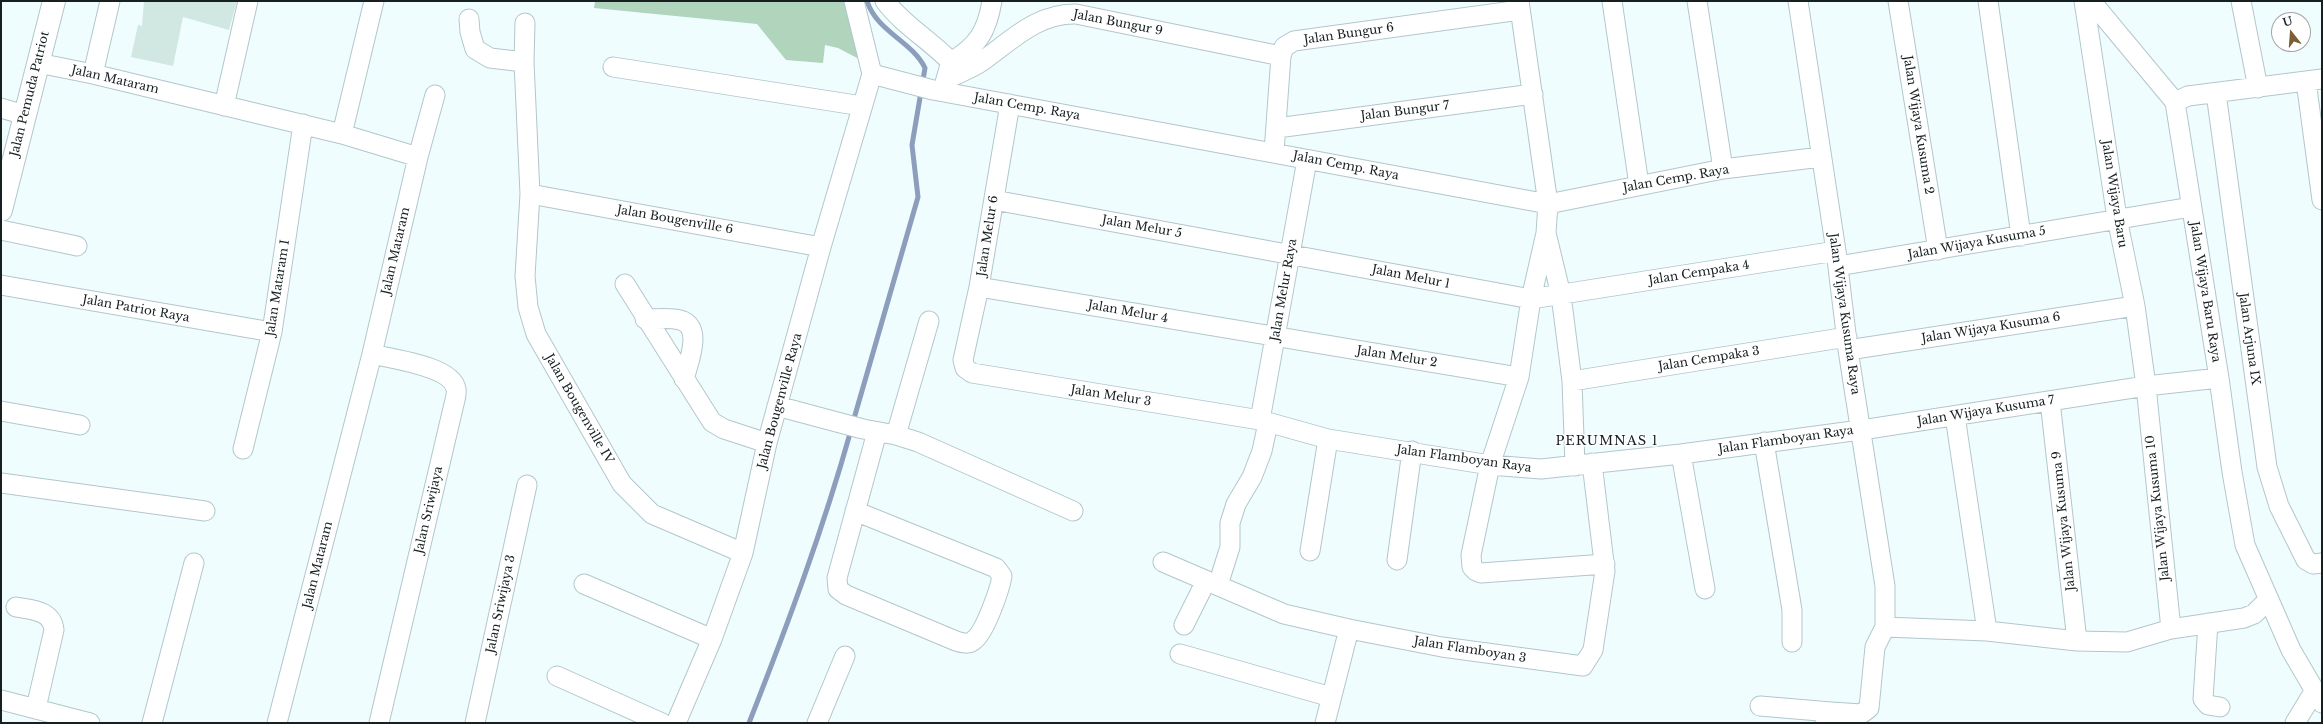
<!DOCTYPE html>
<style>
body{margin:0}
#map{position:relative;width:2323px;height:724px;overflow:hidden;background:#effdff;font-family:"Libre Baskerville",serif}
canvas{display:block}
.frame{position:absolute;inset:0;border:2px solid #171f20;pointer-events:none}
.north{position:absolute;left:2271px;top:12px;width:40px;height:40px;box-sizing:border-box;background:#fff;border:1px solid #a2a5a6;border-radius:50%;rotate:343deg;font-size:11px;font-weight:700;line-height:16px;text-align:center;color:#171f20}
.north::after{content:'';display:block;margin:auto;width:14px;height:18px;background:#7b5e31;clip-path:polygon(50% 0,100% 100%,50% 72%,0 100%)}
</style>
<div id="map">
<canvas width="2323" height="724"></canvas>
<div class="frame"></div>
<div class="north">U</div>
</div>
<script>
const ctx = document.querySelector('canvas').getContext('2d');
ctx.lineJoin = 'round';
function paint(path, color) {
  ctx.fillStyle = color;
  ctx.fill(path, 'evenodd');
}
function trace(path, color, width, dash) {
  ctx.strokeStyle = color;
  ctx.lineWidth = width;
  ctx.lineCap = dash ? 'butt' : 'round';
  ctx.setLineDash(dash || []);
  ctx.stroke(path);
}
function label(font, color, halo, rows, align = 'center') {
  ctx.font = font + ' "Libre Baskerville",serif';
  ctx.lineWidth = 3;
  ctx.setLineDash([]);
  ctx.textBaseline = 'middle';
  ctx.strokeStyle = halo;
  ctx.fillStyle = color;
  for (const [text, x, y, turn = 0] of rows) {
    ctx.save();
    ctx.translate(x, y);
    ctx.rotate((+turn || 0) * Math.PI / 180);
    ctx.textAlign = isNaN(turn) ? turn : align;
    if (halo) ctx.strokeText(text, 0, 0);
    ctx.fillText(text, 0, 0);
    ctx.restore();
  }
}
paint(new Path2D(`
 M595,1h253l13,59 -23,-12 -13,-3 -2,18 -37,-3 -29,-36 -163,-16z`), '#b0d4bc');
trace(new Path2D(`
 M853,422l65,-225 -6,-52 13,-77c-13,-27 -48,-36 -58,-67
 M749,723c38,-97 74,-193 102,-293`), '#8c9ebb', 5);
paint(new Path2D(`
 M144,1h93l-8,29 -46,-13 -10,49 -42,-9 7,-32 4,1z`), '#d1e7e2');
const minor = new Path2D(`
 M854,1l18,73
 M885,1c18,24 45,39 66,61l-7,24
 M1519,1l29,203 -2,29 15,62 11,86 3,85
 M1612,1l27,184
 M1697,1l26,168
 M1798,1l38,250 12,99 37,236v41l-10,20 -6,61 -8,6 -30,-2 -6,11
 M1898,1l40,249
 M1988,1l33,235
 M2084,1l33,217 18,88 11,80 25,243
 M2091,1l84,101 44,276 13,94 13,73 46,105 31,53
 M2241,1l17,87
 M469,19l1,13 5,17 15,9 34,4
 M525,23l-1,39 6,132 -5,82 3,31 8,27 86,150 30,30 91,39
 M951,62c27,-16 36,-31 41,-61
 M38,63l55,11 249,60 76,23
 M613,67l249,39
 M93,74l17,-73
 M872,74l61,16 615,114 175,-35 98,-12
 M947,79c11,-6 24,-10 34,-17 30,-21 56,-49 95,-48l205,42
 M2306,81l16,119
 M2216,93l51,374 12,39 27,54 7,4 9,-1
 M2175,102l13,-6 134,-17
 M1010,104l-31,183 -16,73 2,8 7,5 288,47 68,19 162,26 51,4 140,-15 187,-25 278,-43 73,-8
 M224,106l24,-105
 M1,108l24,7
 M1277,128l256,-34
 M342,134l32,-133
 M1274,152l7,-96 3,-9 10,-6 226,-31
 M530,194l291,53
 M994,200l537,99 305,-48
 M1,230l76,16
 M1546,233l-15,66 -12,78 -29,88 -19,90 1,12 4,4 5,2 124,-9
 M1838,266l353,-59
 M625,284l87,138 12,7 43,14
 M1,285l271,47
 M979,287l540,90
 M645,319c11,0 25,-2 35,1 24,6 8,44 4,59
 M1848,350l287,-44
 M372,354c20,5 80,12 84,35 1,4 -1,11 -2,15l-75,319
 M1572,381l275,-44
 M2050,401l27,240
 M777,406l86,23 33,6 22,7 155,69
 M1,411l79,14
 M1955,416l32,215
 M1260,420l47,-260
 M896,435l33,-114
 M1764,442l28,168v32
 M243,449l29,-117 31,-208
 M1681,454l24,135
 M1,483l204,28
 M855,511l141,57 6,8c-2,13 -17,56 -28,64 -5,5 -12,3 -18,1l-110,-46 -8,-6 -1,-11 40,-146
 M1310,551l18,-112
 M1397,560l15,-109
 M1163,562l121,52 65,15 93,18 141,19 10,-16 12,-79 -13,-108
 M584,584l128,55
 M1218,585l12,-38v-24l6,-19 16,-27 10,-26 6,-28
 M16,607c16,3 36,3 38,23l-18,78
 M2208,623l-5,76 5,6 12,2
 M1184,625l22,-44
 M1885,627l102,4 90,10 50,1 44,-13 73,-11 10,-4 14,-14
 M1180,654l151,43
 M557,676l105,47
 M1,700l89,23
 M1760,706l71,6
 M152,723l42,-160
 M277,723l95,-369 46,-197 17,-62
 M475,723l52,-238
 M676,723l36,-84 31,-86 24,-110 54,-196 51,-173
 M817,723l28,-67
 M1325,723l24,-94
 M2295,723l20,-33`);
const major = new Path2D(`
 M1,210l53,-209`);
trace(minor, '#b2c7cb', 21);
trace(major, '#b2c7cb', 24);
trace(minor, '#fff', 19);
trace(major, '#fff', 22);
label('12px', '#171f20', '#fff', [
 ["Jalan Bungur 9",1118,23,11],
 ["Jalan Bungur 6",1349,34,-8],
 ["Jalan Mataram",115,80,13],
 ["Jalan Pemuda Patriot",30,94,-76],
 ["Jalan Cemp. Raya",1027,107,10],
 ["Jalan Bungur 7",1405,111,-7],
 ["Jalan Wijaya Kusuma 2",1918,125,81],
 ["Jalan Cemp. Raya",1346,166,11],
 ["Jalan Cemp. Raya",1676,179,-10],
 ["Jalan Wijaya Baru",2114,194,81],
 ["Jalan Bougenville 6",675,220,10],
 ["Jalan Melur 5",1142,227,10],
 ["Jalan Melur 6",988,236,-81],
 ["Jalan Wijaya Kusuma 5",1977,243,-10],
 ["Jalan Mataram",396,251,-77],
 ["Jalan Cempaka 4",1699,273,-9],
 ["Jalan Melur 1",1411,277,11],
 ["Jalan Mataram I",278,288,-81],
 ["Jalan Melur Raya",1284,290,-80],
 ["Jalan Wijaya Baru Raya",2205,292,81],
 ["Jalan Patriot Raya",136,309,10],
 ["Jalan Melur 4",1128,312,10],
 ["Jalan Wijaya Kusuma Raya",1844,314,82],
 ["Jalan Wijaya Kusuma 6",1991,328,-9],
 ["Jalan Arjuna IX",2249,339,82],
 ["Jalan Melur 2",1397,357,9],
 ["Jalan Cempaka 3",1709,359,-9],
 ["Jalan Melur 3",1111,396,9],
 ["Jalan Bougenville Raya",780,401,-75],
 ["Jalan Bougenville IV",579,409,60],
 ["Jalan Wijaya Kusuma 7",1986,411,-9],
 ["Jalan Flamboyan Raya",1786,440,-8],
 ["Jalan Flamboyan Raya",1464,459,8],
 ["Jalan Wijaya Kusuma 10",2158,508,-96],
 ["Jalan Sriwijaya",429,510,-77],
 ["Jalan Wijaya Kusuma 9",2064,521,-96],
 ["Jalan Mataram",318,565,-76],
 ["Jalan Sriwijaya 3",501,604,-78],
 ["Jalan Flamboyan 3",1470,650,9]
]);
ctx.letterSpacing = '1px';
label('13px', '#171f20', '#fff', [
 ["PERUMNAS 1",1607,441]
]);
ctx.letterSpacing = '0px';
</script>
